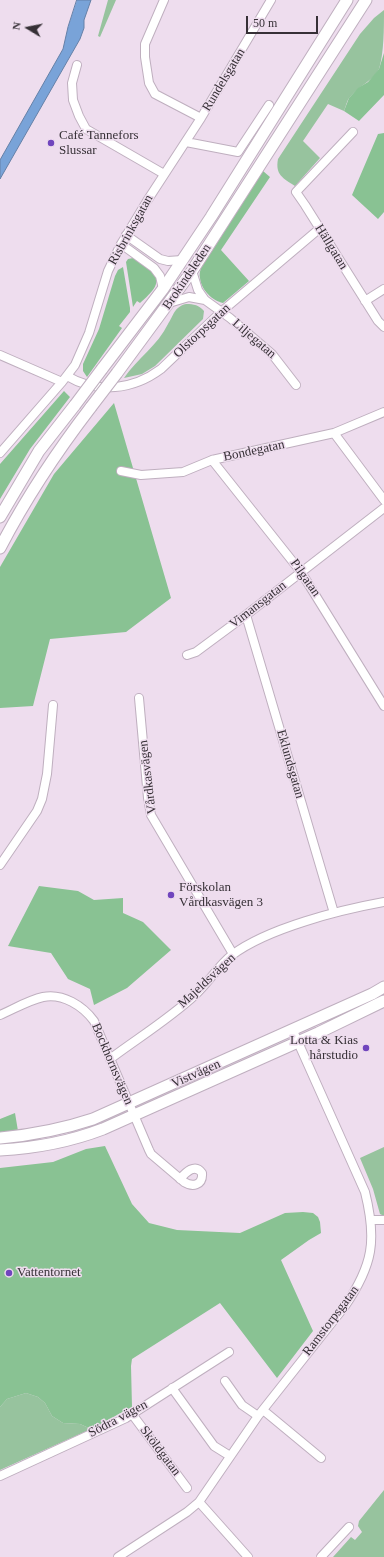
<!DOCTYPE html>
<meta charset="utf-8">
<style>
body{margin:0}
#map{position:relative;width:384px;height:1557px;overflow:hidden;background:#ede;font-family:Georgia,serif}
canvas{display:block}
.north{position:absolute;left:8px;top:8px;width:40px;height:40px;-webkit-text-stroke:3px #ede;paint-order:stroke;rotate:280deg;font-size:11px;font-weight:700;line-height:16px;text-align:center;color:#363036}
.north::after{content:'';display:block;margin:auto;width:14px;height:18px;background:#363036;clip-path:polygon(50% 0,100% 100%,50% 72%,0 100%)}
.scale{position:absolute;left:246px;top:16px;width:72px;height:18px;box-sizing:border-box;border:2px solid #363036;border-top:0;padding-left:5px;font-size:12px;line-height:14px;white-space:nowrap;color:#363036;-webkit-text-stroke:3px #ede;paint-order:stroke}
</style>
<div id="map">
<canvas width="384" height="1557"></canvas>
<div class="north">N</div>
<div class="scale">50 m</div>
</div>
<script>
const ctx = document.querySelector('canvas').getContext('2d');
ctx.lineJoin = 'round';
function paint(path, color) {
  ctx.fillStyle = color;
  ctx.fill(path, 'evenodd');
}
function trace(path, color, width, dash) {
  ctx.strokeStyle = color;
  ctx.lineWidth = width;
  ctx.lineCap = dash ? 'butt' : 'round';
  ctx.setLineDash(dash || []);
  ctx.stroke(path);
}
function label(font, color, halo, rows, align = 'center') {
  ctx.font = font + ' Georgia,serif';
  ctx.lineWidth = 3;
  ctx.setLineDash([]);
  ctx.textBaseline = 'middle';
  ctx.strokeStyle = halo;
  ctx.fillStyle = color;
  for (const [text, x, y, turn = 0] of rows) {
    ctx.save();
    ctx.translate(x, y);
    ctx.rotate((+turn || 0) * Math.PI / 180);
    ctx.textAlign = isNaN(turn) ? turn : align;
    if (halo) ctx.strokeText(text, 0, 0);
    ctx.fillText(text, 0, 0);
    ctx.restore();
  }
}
paint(new Path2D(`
 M108,0h8l-16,37 -2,-1z
 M384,10c0,17 0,44 -5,59 -6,12 -21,17 -29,28 -3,3 -4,9 -6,14l-16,-7 -25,37 17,17 -25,28c-12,-8 -20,-11 -17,-27l82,-125 14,-16z
 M186,304c8,0 13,1 18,7l-1,8 -48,47 -13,8 -18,4c13,-19 34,-33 44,-54 6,-9 6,-17 18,-20z
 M384,1147v69l-4,-2 -7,-25 -13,-31z
 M26,1393l12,4 7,6 7,13 11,7 17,1 11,5 -91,41v-63l7,-8z
 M384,1490v67h-51l18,-20 4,3 7,-8 -4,-6 1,-5z`), '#97c39e');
paint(new Path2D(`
 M384,53v42l-25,26 -15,-10 5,-13 9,-10 10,-6 11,-13z
 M384,133v79l-6,7 -26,-24 26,-61z
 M263,171l7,6 -49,73 28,31 -26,22c-10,-2 -22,-13 -23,-25 -1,-3 0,-7 1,-10z
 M133,258c7,2 10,5 16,10 16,14 3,24 -9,35l-3,-2 -4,6 -7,-45 2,-3z
 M123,267l7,41v4l-11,14 3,2 -35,49 -4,-6v-7l16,-35 16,-53 3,-6z
 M64,391l6,6 -40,52 -30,50v-35z
 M114,403l57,195 -45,34 -76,7 -17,67 -33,2v-141l54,-93z
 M39,886l39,5 16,9 29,-2v15l20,9 28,28 -44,38 -33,17 -4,-16 -22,-10 -17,-26 -43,-7z
 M15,1113l3,18 -18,1v-13z
 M105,1146l27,58 17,19 28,7 63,3 45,-20 18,-1 10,1 5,4 2,5 1,11 -12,7 -28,20 32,71 -36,47 -57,-75 -88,56 -1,7 1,41 -41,22 -11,-5 -17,-1 -11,-7 -7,-13 -7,-6 -12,-4 -19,6 -7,8v-239l53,-6 33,-13z`), '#89c293');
const water = new Path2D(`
 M77,0h14l-7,20v8l-4,11 -80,140v-19l63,-111 5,-22z`);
paint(water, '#79a3d8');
trace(water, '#6580a7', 1);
const minor = new Path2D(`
 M164,0l-19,44v13l4,26 6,11 46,24
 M77,65l-5,18 1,17 6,16 7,13 78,45
 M353,132l-57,60 9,13 73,116 6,6
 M186,142l52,10 31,-47
 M126,235l34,24 8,2 14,-1
 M121,244l33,24 6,8 3,13
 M192,271l6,19 7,10 25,18 42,36 24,31
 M365,301l19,-12
 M169,303l20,-6 16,3
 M0,355l62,27
 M67,376c30,18 66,14 94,-7l60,-57 98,-83
 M334,433l50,67
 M0,453l62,-71 13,-17 14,-32 19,-62 13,-27 26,-43 54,-83 70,-118
 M212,460l89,112 83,134
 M121,471l20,4 42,-3 29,-12 122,-27 50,-21
 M246,615l88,298
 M187,655l9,-3 50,-37 138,-107
 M139,698l9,100 3,17 82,139
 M0,865l37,-54 5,-12 5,-25 6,-69
 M0,1015c14,-6 29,-15 43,-18 20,-4 40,9 51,24l55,129 2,4 33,28c8,5 19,4 18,-9 -7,-10 -16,-1 -22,6
 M110,1059c28,-21 59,-40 85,-64 13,-12 24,-30 37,-40 36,-27 108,-45 152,-53
 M372,1220h12
 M225,1381l17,24 16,11
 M172,1388l42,58 16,10
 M263,1410l58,48
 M132,1414l55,74
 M0,1476l126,-58 103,-66
 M199,1502l49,55
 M118,1557l69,-45 12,-10 59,-86 87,-110c28,-41 32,-66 20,-114l-72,-161
 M321,1557l28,-30`);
const secondary = new Path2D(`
 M102,369l61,-80 48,-72 136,-217
 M117,373l75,-102 174,-271
 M0,517l39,-66 36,-46
 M0,548c27,-52 55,-94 91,-141
 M0,1138c32,-3 63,-9 93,-19l279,-125 12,-7
 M0,1150c36,-2 69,-8 103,-21l215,-96 66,-32`);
trace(minor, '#bfafbf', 10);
trace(secondary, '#bfafbf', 13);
trace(minor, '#fff', 8);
trace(secondary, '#fff', 11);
const secondaryBridge = new Path2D(`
 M75,405l27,-36
 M91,407l26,-34`);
trace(secondaryBridge, '#bfafbf', 13, []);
trace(secondaryBridge, '#fff', 11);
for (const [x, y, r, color] of [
 [51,143,4,"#7045bd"],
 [171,895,4,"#7045bd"],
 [366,1048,4,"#7045bd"],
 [9,1273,4,"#7045bd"]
]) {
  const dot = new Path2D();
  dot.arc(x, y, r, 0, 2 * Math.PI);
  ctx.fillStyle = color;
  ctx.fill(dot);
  trace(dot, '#ede', 1.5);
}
label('13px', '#363036', '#ede', [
 ["Rundelsgatan",224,80,-59],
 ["Risbrinksgatan",131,230,-61],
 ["Hällgatan",331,247,58],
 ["Brokindsleden",187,277,-56],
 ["Olstorpsgatan",202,331,-43],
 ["Liljegatan",254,339,41],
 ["Bondegatan",254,451,-12],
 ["Pilgatan",305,578,55],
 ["Vimansgatan",258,605,-38],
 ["Eklundsgatan",290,764,74],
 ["Vårdkasvägen",148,777,-97],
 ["Majeldsvägen",207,981,-43],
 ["Bockhornsvägen",112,1064,67],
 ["Vistvägen",196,1074,-24],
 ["Ramstorpsgatan",331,1321,-53],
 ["Södra vägen",118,1419,-28],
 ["Sköldgatan",160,1451,53]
]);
label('13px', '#363036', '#ede', [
 ["Café Tannefors",59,136],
 ["Slussar",59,151],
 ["Förskolan",179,888],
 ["Vårdkasvägen 3",179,903],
 ["Lotta & Kias",358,1041,"right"],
 ["hårstudio",358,1056,"right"],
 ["Vattentornet",17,1273]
], 'left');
</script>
